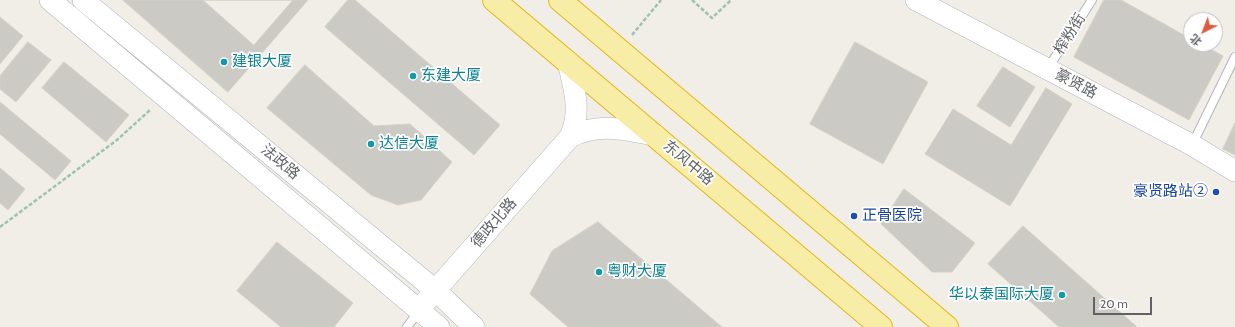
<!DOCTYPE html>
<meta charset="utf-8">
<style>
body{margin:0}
#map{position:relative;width:1235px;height:327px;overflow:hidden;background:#f0eee7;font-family:Cabin,"Noto Sans SC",sans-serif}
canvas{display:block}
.north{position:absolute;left:1183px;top:12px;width:40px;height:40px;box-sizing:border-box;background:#fff;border:1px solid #bfc0c2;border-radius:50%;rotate:222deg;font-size:11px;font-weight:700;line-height:16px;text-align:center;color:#5f6166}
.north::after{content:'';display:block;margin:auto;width:14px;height:18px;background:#dc5c41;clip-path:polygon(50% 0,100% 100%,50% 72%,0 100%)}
.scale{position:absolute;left:1093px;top:297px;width:59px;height:18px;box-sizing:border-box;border:2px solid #5f6166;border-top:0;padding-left:5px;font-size:12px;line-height:14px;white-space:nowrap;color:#5f6166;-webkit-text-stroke:3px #fff;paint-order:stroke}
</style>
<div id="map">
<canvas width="1235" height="327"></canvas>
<div class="north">北</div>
<div class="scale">20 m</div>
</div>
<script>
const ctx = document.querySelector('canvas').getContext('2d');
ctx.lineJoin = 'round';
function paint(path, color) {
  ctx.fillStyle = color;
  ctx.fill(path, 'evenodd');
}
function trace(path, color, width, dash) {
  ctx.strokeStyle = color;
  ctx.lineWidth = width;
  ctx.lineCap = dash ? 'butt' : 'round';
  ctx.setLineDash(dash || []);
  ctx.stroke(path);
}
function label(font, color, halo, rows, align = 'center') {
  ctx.font = font + ' Cabin,"Noto Sans SC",sans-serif';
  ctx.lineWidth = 3.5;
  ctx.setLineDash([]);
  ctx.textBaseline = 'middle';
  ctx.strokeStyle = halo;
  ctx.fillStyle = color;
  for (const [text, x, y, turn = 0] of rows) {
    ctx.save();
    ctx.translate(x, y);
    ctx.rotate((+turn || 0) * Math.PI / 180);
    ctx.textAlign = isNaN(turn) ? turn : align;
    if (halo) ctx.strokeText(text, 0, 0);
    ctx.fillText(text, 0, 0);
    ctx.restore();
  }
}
const building = new Path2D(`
 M123,0h185l-80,92z
 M203,0h90l-39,45z
 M348,0h7l145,125 -26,30 -149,-128z
 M1104,0h17l70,39v5h10l22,12 -34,64 -115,-63z
 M0,17l23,19 -23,28z
 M28,42l23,18 -35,42 -16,-13v-13z
 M855,42l73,40 -45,82 -73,-40z
 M64,62l65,53 -23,27 -64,-54z
 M305,65l69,61 36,-2 42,38 -31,38 -23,5 -27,-10 -104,-87z
 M1003,67l32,20 -25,40 -33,-21z
 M1046,88l26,16 -62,102 -85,-52 28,-45 58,36z
 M0,102l71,59 -16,19 -55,-46z
 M1235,123v32l-12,-6z
 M0,168l25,21 -17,21 -8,-7z
 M904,189l71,54 -23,29h-20l-51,-48z
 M598,222l124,105h-154l-38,-33 22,-43z
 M1023,226l114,101h-78l-71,-63z
 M277,242l76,61 -19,24h-53l-44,-36z`);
paint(building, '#cbcac4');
trace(building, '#d4d1c6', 1);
const service = new Path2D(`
 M1048,68l44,-68
 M1192,145l43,-88
 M407,327l12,-16`);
const tertiary = new Path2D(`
 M50,0l389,327
 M83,0l352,290 39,37
 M916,0l276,145 43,26
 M570,137c30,-15 54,-7 85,-2
 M426,301l144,-164c12,-25 4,-49 -2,-75`);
const trunk = new Path2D(`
 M494,0l387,327
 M560,0l387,327`);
trace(service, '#b4b6bb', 10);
trace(tertiary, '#b4b6bb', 22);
trace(trunk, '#e5b712', 24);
trace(new Path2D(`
 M692,0l20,18 19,-18
 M632,35l29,-35
 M0,227l117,-87 33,-30`), '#9ec3ad', 2.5, [4, 2]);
trace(service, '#fff', 8);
trace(tertiary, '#fff', 21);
trace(trunk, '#f7eda6', 22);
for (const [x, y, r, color] of [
 [224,62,4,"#0f9aa8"],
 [413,76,4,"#0f9aa8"],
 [371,144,4,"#0f9aa8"],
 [1216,192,4,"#1a4fb4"],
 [854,216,4,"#1a4fb4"],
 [599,272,4,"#0f9aa8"],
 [1062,295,4,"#0f9aa8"]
]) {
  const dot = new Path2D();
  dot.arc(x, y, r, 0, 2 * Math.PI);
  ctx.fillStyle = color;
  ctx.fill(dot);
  trace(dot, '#fff', 1.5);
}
label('15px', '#5f6166', '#fff', [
 ["榨粉街",1070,34,-58],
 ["豪贤路",1076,84,28],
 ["法政路",280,162,40],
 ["东风中路",688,163,40],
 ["德政北路",494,223,-49]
]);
label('15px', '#0d838f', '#fff', [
 ["建银大厦",232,62],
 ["东建大厦",421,76],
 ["达信大厦",379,144],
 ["粤财大厦",607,272],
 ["华以泰国际大厦",1054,295,"right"]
], 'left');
label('15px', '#164399', '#fff', [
 ["豪贤路站②",1208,192],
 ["正骨医院",862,216,"left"]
], 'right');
</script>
